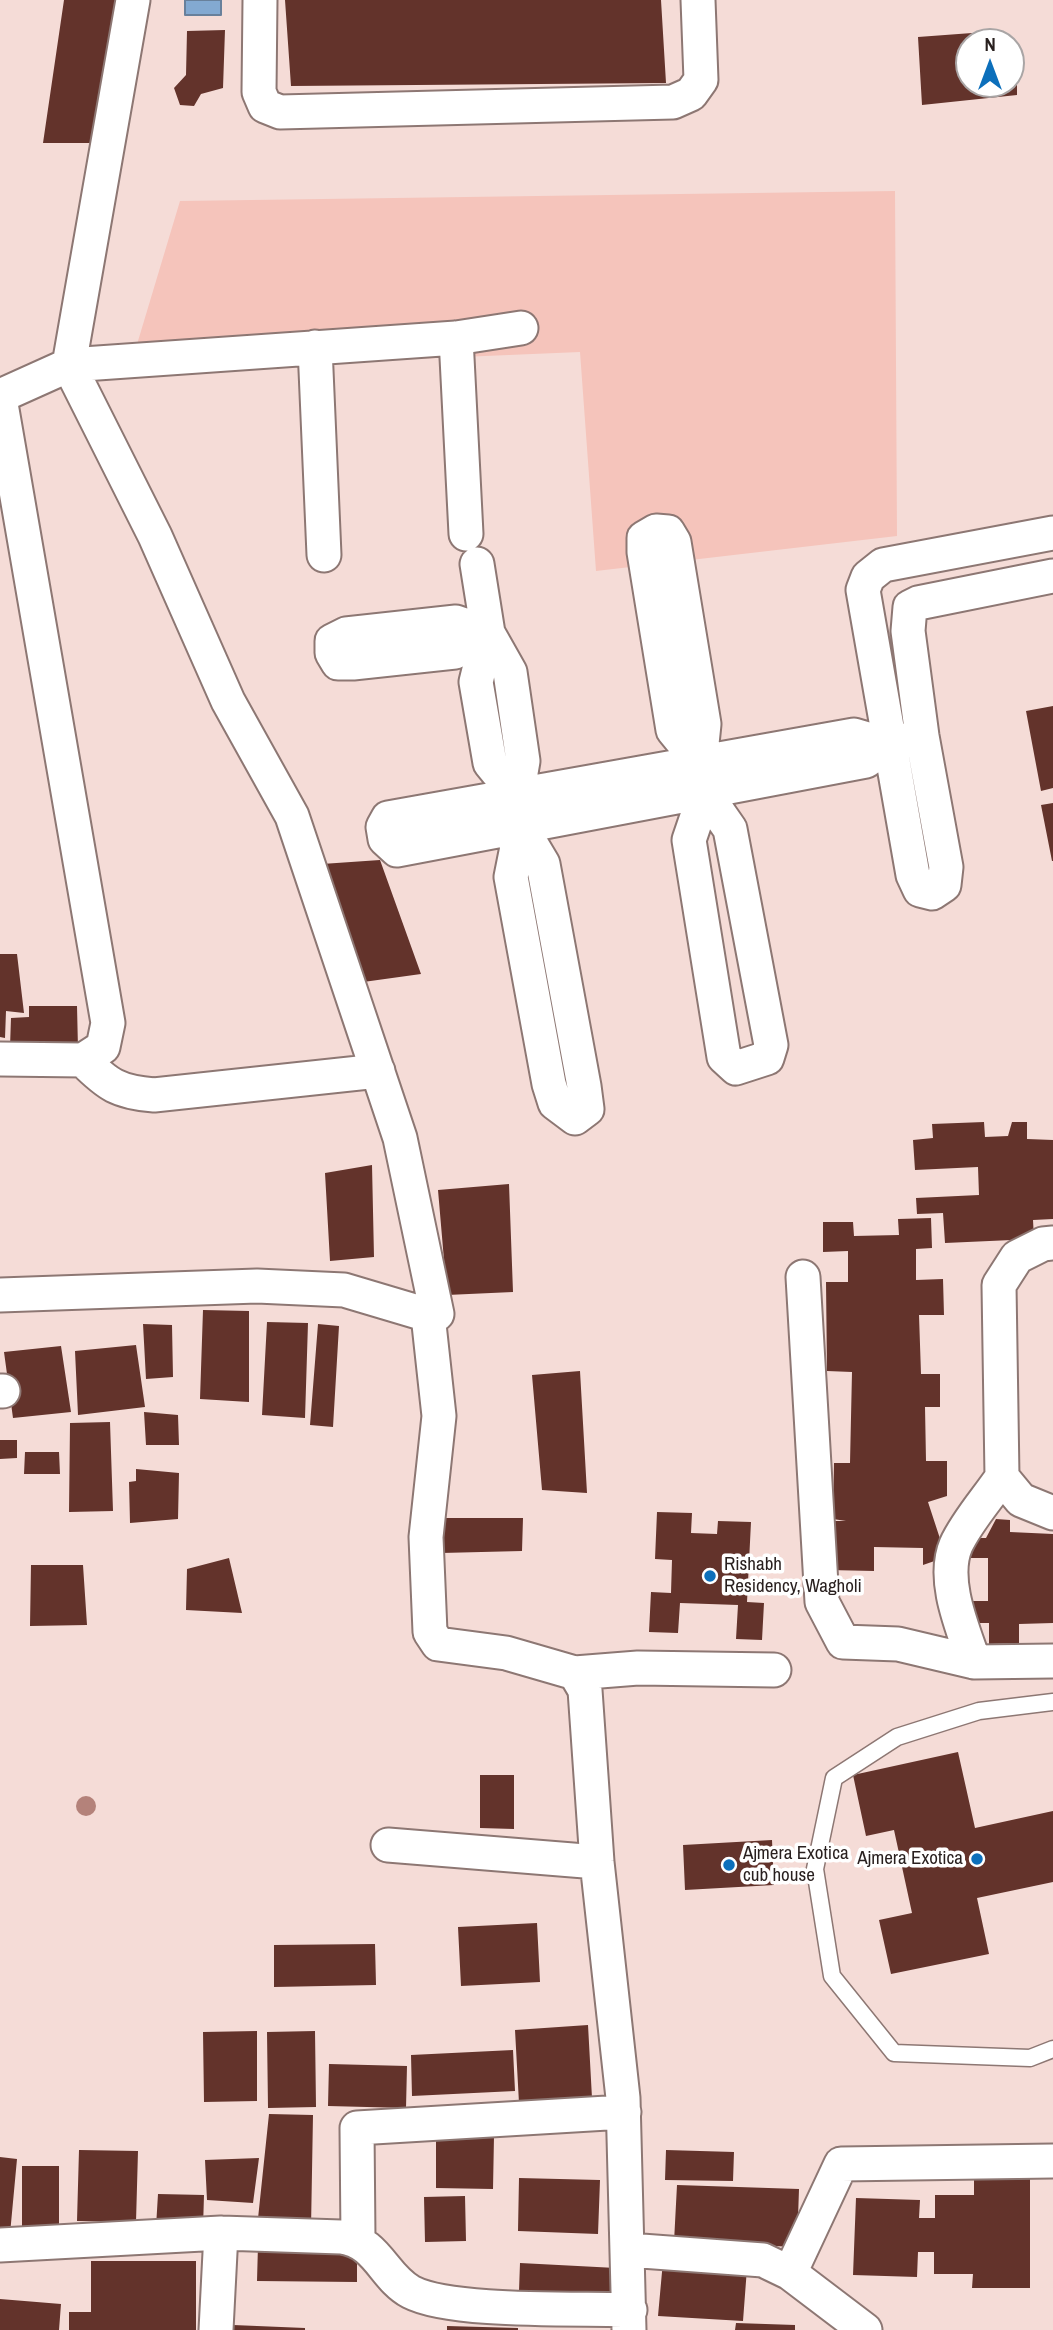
<!DOCTYPE html>
<style>
body{margin:0}
#map{position:relative;width:1053px;height:2330px;overflow:hidden;background:#f5dcd7;font-family:"Archivo Narrow",sans-serif}
canvas{display:block}
.north{position:absolute;left:955px;top:28px;width:70px;height:70px;box-sizing:border-box;background:#fff;border:2px solid #a9a5a5;border-radius:50%;rotate:0deg;font-size:19px;font-weight:700;line-height:28px;text-align:center;color:#281f1e}
.north::after{content:'';display:block;margin:auto;width:24px;height:32px;background:#0c6fbb;clip-path:polygon(50% 0,100% 100%,50% 72%,0 100%)}
</style>
<div id="map">
<canvas width="1053" height="2330"></canvas>
<div class="north">N</div>
</div>
<script>
const ctx = document.querySelector('canvas').getContext('2d');
ctx.lineJoin = 'round';
function paint(path, color) {
  ctx.fillStyle = color;
  ctx.fill(path, 'evenodd');
}
function trace(path, color, width, dash) {
  ctx.strokeStyle = color;
  ctx.lineWidth = width;
  ctx.lineCap = dash ? 'butt' : 'round';
  ctx.setLineDash(dash || []);
  ctx.stroke(path);
}
function label(font, color, halo, rows, align = 'center') {
  ctx.font = font + ' "Archivo Narrow",sans-serif';
  ctx.lineWidth = 7;
  ctx.setLineDash([]);
  ctx.textBaseline = 'middle';
  ctx.strokeStyle = halo;
  ctx.fillStyle = color;
  for (const [text, x, y, turn = 0] of rows) {
    ctx.save();
    ctx.translate(x, y);
    ctx.rotate((+turn || 0) * Math.PI / 180);
    ctx.textAlign = isNaN(turn) ? turn : align;
    if (halo) ctx.strokeText(text, 0, 0);
    ctx.fillText(text, 0, 0);
    ctx.restore();
  }
}
paint(new Path2D(`
 M895,191l2,345 -301,35 -16,-219 -451,19 51,-170z`), '#f5c4bb');
const water = new Path2D(`
 M185,0h36v15h-36z`);
paint(water, '#83a9d1');
trace(water, '#68809b', 2);
paint(new Path2D(`
 M64,0h63l-29,143h-55z
 M285,0h376l5,83 -375,3z
 M225,30l-2,58 -22,6 -7,12 -14,-1 -6,-17 12,-13 1,-44z
 M972,33l-3,51h42v-19l6,-1v31l-95,10 -4,-68z
 M1053,706v82l-12,3 -15,-80z
 M1053,803v58h-1l-11,-56z
 M380,860l41,114 -65,9 -34,-119z
 M0,954h17l7,59 -18,-2 -1,27 -5,-1z
 M29,1006h48l1,43 -68,-2 1,-29 18,-1z
 M984,1122l1,15 23,-1 4,-14h15v17l26,1v79l-20,1 1,19 -89,4 -2,-30 -26,1 -1,-16 63,-3 -1,-28 -63,3 -2,-30 20,-2 -1,-14z
 M372,1165l2,92 -44,4 -5,-88z
 M509,1184l4,108 -66,3 -9,-105z
 M931,1218l1,30 -16,1v31l27,-1 1,36h-25l2,59h19v33h-15l1,54h21v35l-19,6 18,55 -23,8v-17l-49,-1v24l-45,-1 2,-49h15l-13,-2 1,-56h16l2,-91 -25,-1 -1,-89h22v-31l-25,1v-30h30l1,14 45,-1 -1,-16z
 M203,1310l46,1v91l-49,-3z
 M267,1322l41,1 -3,95 -43,-3z
 M143,1324l29,1 1,52 -27,2z
 M318,1324l21,2 -6,101 -23,-2z
 M136,1345l9,62 -67,8 -3,-64z
 M61,1346l10,66 -58,6 -9,-66z
 M580,1371l7,122 -45,-3 -10,-115z
 M144,1412l34,3 1,30h-33z
 M110,1422l3,89 -44,1 1,-89z
 M0,1440h17v18l-17,1z
 M25,1452h34l1,22h-36z
 M136,1469l43,4 -1,46 -48,4 -1,-41 7,-1z
 M657,1512l35,1 -1,20 26,1 1,-13 33,1 -4,80 17,1 -2,37 -26,-1 2,-34 -58,-2 -2,30 -29,-1 2,-40 20,1 1,-33 -17,-1z
 M442,1518h81l-1,33 -81,2z
 M996,1519l14,1v12l43,2v89l-34,1v19l-30,1v-21h-19v-22h18v-43h-18v-20h16z
 M229,1558l13,55 -56,-3 1,-41z
 M31,1565h52l4,60 -57,1z
 M958,1752l17,76 78,-17v71l-76,16 12,56 -98,20 -12,-54 33,-7 -18,-83 -28,6 -13,-61z
 M480,1775h34v54l-34,-1z
 M772,1840l2,45 -89,5 -2,-45z
 M537,1923l3,59 -79,4 -3,-59z
 M375,1944l1,41 -102,2v-42z
 M588,2025l4,73 -73,5 -4,-73z
 M257,2031v70l-53,1 -1,-70z
 M315,2031l1,76 -48,1 -1,-76z
 M513,2050l2,41 -103,5 -1,-41z
 M329,2064l78,2 -1,42 -78,-2z
 M269,2114l44,1 -2,113h-54z
 M436,2135l58,1 -1,53 -57,-1z
 M79,2150l59,1 -2,71 -59,-1z
 M666,2150l68,2 -1,29 -68,-1z
 M0,2157l17,2 -7,75h-10z
 M259,2158l-6,45 -46,-3 -2,-40z
 M22,2166h37v67h-37z
 M519,2178l81,2 -2,54 -80,-3z
 M974,2179h56v109h-58l1,-14h-39v-22h-16l-1,25 -64,-2 3,-77 64,2 -1,18h16v-23h39z
 M677,2185l122,4 -2,58 -123,-5z
 M158,2194l46,1 -1,33 -47,-1z
 M465,2196l1,45 -41,1 -1,-45z
 M258,2245l99,2v35l-100,-1z
 M91,2261h105v69h-127v-18h22z
 M663,2261l84,7 -4,53 -85,-5z
 M520,2263l96,5 -1,28 -96,-5z
 M0,2299l61,5 -2,26h-59z
 M736,2323l59,2v5h-60z
 M233,2325l72,3v2h-72z
 M447,2326l71,2v2h-71z`), '#63332b');
const service = new Path2D(`
 M1053,1702l-74,9 -82,26 -63,41 -19,91 17,107 62,77 136,5 23,-9`);
const minor = new Path2D(`
 M260,0l-1,92 6,14 15,6 393,-10 18,-8 10,-14 -3,-80
 M456,338l10,196
 M315,347l9,208
 M0,396l69,-31 387,-27 65,-10
 M0,398l108,625 -5,24 -20,13 -83,-1
 M1053,533l-170,32 -15,12 -5,13 50,285 7,15 12,3 12,-8 2,-18 -24,-131 -14,-105 2,-24 8,-4 135,-27
 M477,564l11,69
 M456,622l32,11 -33,19 -102,11h-15l-6,-10v-12l14,-7z
 M888,745l-34,-10 -466,83 -5,9 2,12 12,11 469,-89 22,-16 34,-9
 M700,763l-27,-33 -29,-178v-14l12,-7 12,1 6,10 30,182 -4,39 5,30 25,36 41,216 -4,13 -31,10 -12,-11 -35,-217 16,-47
 M517,796l-27,-33 -14,-81 12,-49 22,39 13,89 -6,35 4,31 -10,50 38,207 6,19 20,15 12,-9 -3,-23 -41,-222 -22,-37
 M83,1060c25,25 35,32 71,35l224,-24
 M1053,1243l-10,1 -26,13 -18,28 3,192 19,23 32,13
 M803,1277l19,325 21,40 55,2 76,18
 M0,1295l257,-9 87,4 84,25 9,-1 -37,-176 -108,-322 -64,-115 -73,-165 -86,-171 64,-365
 M428,1315l11,101 -13,121 4,95 8,12 68,9 69,20 10,17 12,172 26,236 6,232
 M0,1391h3
 M1002,1477c-14,21 -35,44 -46,68 -15,35 7,84 18,117l79,-1
 M575,1673l63,-5 136,2
 M388,1845l209,17
 M358,2239l-1,-111 267,-16
 M0,2245l221,-12 120,4c37,5 42,40 70,55 40,21 168,16 219,18
 M628,2250l135,10 27,13 75,57
 M790,2273l51,-109 212,-3
 M216,2330l5,-97`);
trace(service, '#8d7773', 19);
trace(minor, '#8d7773', 37);
trace(service, '#fff', 16);
trace(minor, '#fff', 33);
ctx.fillStyle = '#b4827a';
for (const [x, y] of [
 [86,1806]
]) {
  ctx.beginPath();
  ctx.arc(x, y, 10, 0, 2 * Math.PI);
  ctx.fill();
}
for (const [x, y, r, color] of [
 [710,1576,7,"#0c6fbb"],
 [977,1859,7,"#0c6fbb"],
 [729,1865,7,"#0c6fbb"]
]) {
  const dot = new Path2D();
  dot.arc(x, y, r, 0, 2 * Math.PI);
  ctx.fillStyle = color;
  ctx.fill(dot);
  trace(dot, '#fff', 2.5);
}
label('19px', '#281f1e', '#fff', [
 ["Rishabh",724,1565],
 ["Residency, Wagholi",724,1587],
 ["Ajmera Exotica",743,1854],
 ["cub house",743,1876],
 ["Ajmera Exotica",963,1859,"right"]
], 'left');
</script>
